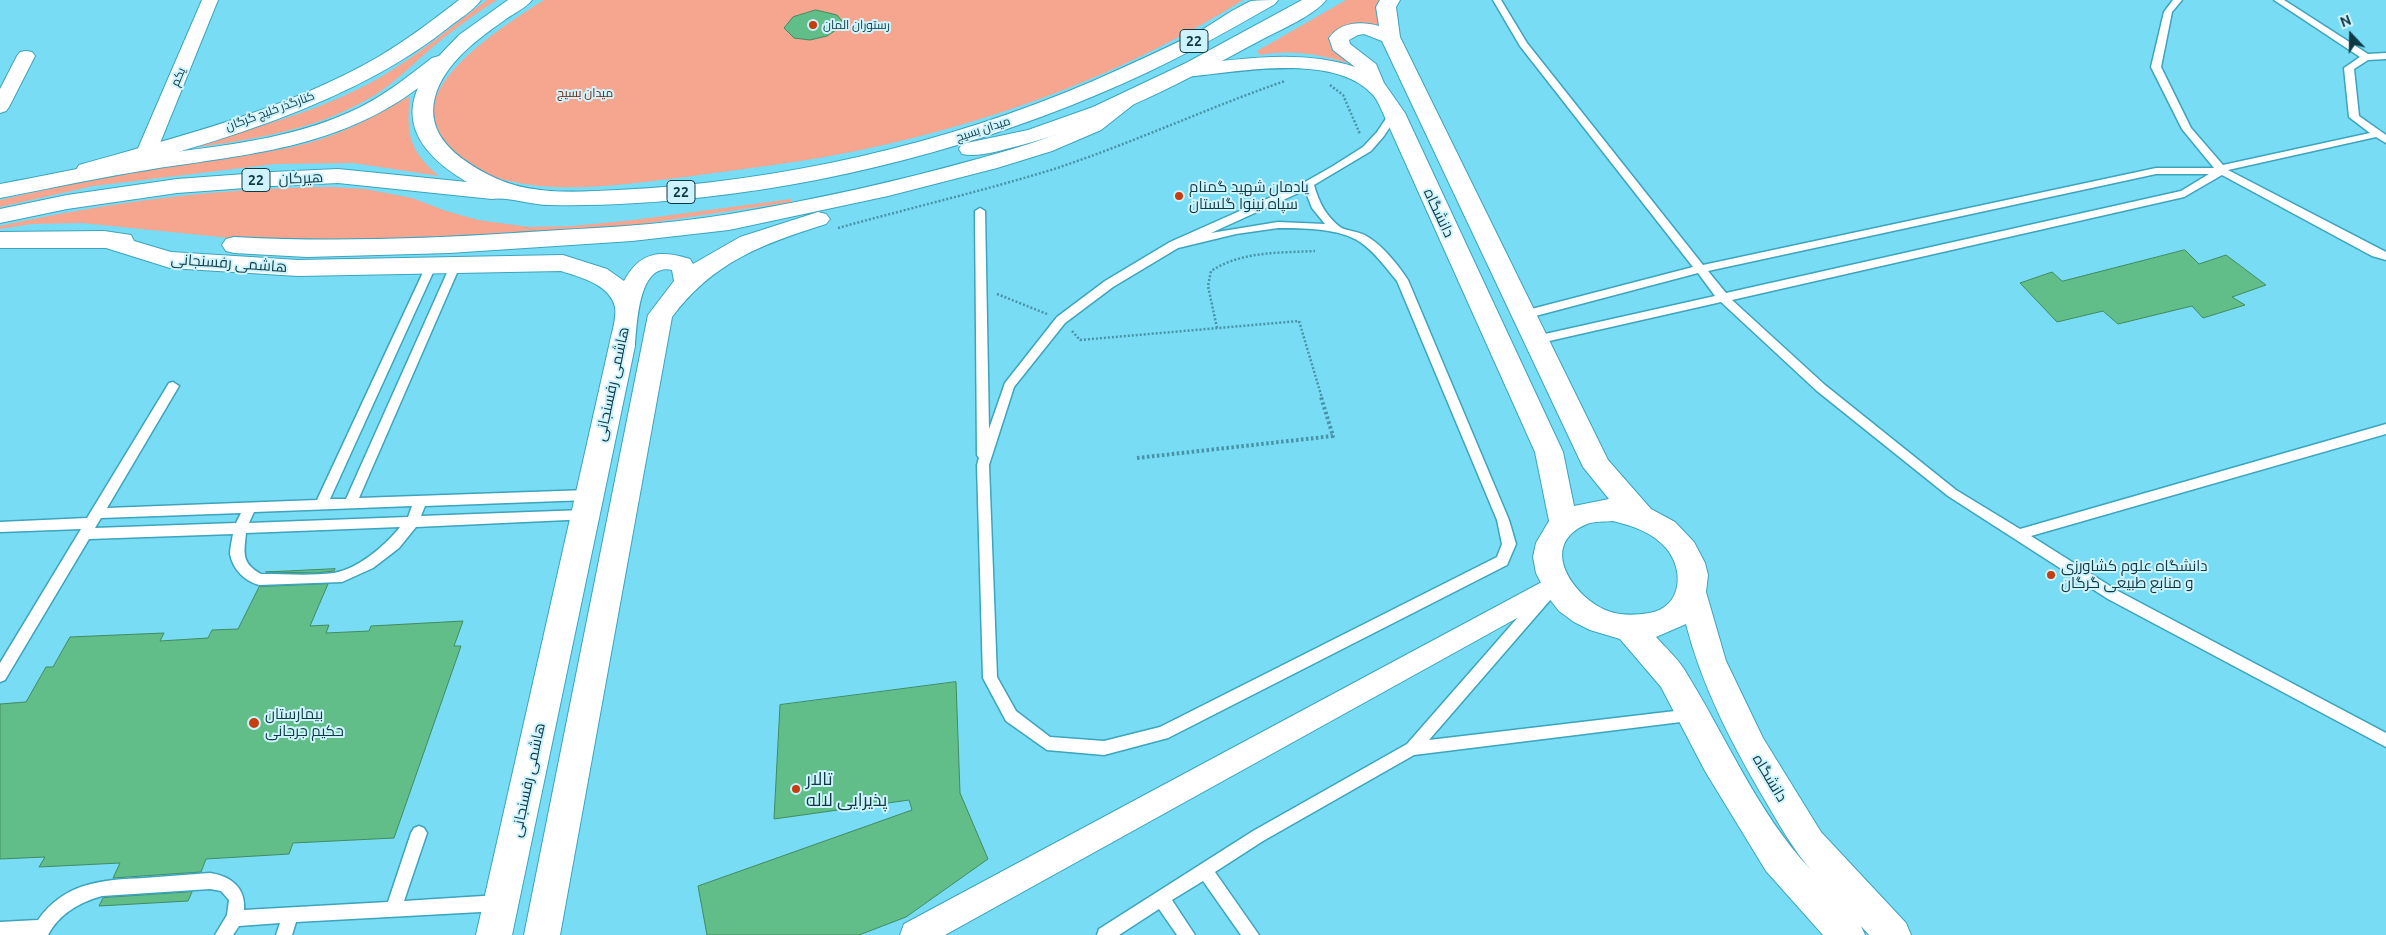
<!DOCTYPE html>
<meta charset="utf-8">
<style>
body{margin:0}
#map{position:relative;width:2386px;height:935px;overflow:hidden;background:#78dcf5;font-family:Ubuntu,sans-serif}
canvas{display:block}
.north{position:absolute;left:2326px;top:10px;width:50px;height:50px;-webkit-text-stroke:4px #cff3fd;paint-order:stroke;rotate:339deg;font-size:14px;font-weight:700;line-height:20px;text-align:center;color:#0c3943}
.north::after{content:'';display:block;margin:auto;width:18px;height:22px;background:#0c3943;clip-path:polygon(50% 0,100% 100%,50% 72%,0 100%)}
</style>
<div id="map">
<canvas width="2386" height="935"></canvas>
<div class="north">N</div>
</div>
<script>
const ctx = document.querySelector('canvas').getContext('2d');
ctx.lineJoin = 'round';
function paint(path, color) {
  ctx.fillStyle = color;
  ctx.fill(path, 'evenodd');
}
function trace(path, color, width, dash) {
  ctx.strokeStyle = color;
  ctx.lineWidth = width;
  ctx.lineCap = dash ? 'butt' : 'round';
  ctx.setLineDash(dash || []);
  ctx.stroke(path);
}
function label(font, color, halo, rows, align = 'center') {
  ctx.font = font + ' Ubuntu,Cairo,sans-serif';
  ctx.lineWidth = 4;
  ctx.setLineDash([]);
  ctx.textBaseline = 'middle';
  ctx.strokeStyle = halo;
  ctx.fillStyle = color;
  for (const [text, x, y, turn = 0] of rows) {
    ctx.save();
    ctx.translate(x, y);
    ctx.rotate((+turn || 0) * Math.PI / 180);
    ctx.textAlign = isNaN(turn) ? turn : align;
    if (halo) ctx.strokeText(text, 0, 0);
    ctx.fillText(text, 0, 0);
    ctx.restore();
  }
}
paint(new Path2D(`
 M487,0h10c-25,16 -48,33 -70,52 -17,15 -33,31 -52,43 -65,40 -141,47 -215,57 75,-18 152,-36 219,-74 38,-22 72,-51 108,-78z
 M544,0h699c-116,73 -249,122 -382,150 -58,12 -117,19 -176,27 -57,7 -119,17 -176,4 -29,-6 -62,-26 -72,-54 -1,-5 -5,-11 -4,-15 1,-43 78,-91 111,-112z
 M1346,0h34l-3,26c-19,-4 -33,-3 -48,10l1,9 24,20c-32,-10 -60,-16 -94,-10l-3,-4z
 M410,96c-4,38 -1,55 29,80l-86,-13 -78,1 -182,22 -93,21v-7c57,-13 114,-26 172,-35 48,-8 99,-10 146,-25 33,-10 63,-27 92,-44z
 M330,187l35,2 47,9 34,13 32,9 51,7 44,-1 61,-6 157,-21v3l-156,23 -275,17 -120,-3 -158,-16 -50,1 -32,5v-3c110,-24 217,-38 330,-39z`), '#f6a58f');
const building = new Path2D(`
 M816,10l21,5 5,6 -3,7 -12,8 -17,4 -16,-2 -10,-10 9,-11z
 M2185,250l14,14 27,-9 40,30 -34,12 13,8 -42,13 -11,-12 -74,18 -15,-13 -46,11 -37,-39 32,-11 10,9z
 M335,569l-1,2 -18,2 -50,-1z
 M328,584l-18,42 19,-1 -3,8 43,-2 2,-5 92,-5 -9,25h7l-67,192 -101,5 -4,11 -83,5 -5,13 -88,6 7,-15 -81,4 6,-10 -45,2v-155l26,-2 20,-35h7l17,-30 94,-4 -4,8 48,-3 4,-8 26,-1 21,-42z
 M956,682l4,111 28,66 -82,58 -47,18h-152l-9,-49 214,-76 -3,-10 -135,19 6,-114z
 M192,892l-4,9 -89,5 4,-8z`);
paint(building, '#61be89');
trace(building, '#408b61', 1);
const service = new Path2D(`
 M1493,0h8l26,43 176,222 453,-97h58l-32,-39 -31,-62 13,-55 9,-12h9l-10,12 -11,55 30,61 32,37 147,-32 -21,-16 -5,-49 16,-11 -86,-57h10l84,54 18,-1v6l-18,1 -14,9 5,47 27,19v8l-10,-6 -148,33 158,82v8l-14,-4 -150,-81 -38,22 -452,103 93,85 131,105 64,39 366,-105v10l-355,102 87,55 268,142v14l-278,-148 -160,-103 -131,-105 -96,-89 -185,42 -4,-1 -2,-3 6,-4 179,-40 -17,-23 -174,46 -4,-1 -2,-3 2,-3 173,-45 -173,-221zM2156,174h53l-28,17 -455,102 -18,-22z
 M1394,110l5,3 -15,23 -13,15 -57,34c5,18 12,31 26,42 5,4 20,4 28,10 16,10 30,28 40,43l101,240 7,24 -9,21 -339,173 -64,17 -57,-5 -41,-29 -23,-43 -6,-213 2,-7 -2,-3 -2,-244 5,-3 5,3 4,218 16,-46 52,-66 48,-36 65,-39 135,-60 28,-16 30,-19 14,-15 14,-21zM1305,190l7,18 13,16 -47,-2 -67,11zM1278,228c23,0 62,0 82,14 15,10 26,26 37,39l100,239 5,24 -5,13 -337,170 -56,14 -54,-4 -34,-26 -19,-34 -8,-212 25,-78 51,-64 48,-36 65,-39 58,-14z
 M431,262l5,4 -106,233h16l104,-233 5,-4 5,4 -101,232 229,-8 4,1 2,4 -2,4 -4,1 -163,6 -4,10 163,-6 5,1 1,4 -1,4 -173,8 -17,21 -26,20 -31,14 -83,3c-14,-4 -26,-15 -29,-31 0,-6 2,-14 3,-20l-144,5 -84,141 -5,2v-19l81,-134 -81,3v-10l87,-4 82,-135 4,-1 6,4 -72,122 210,-8 109,-234zM412,506l-4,11 -159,6 5,-11zM241,513l-5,10 -141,5 6,-10zM400,527c-14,18 -42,42 -66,46 -23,3 -49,1 -73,1 -20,-11 -17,-21 -15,-41z
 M1546,589l5,2 2,4 -2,4 -122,141 263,-31 5,1 2,5 -2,5 -283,35 -151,86 -48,31 44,63h-18l-38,-54 -31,19 23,35h-18l-18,-26 -40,26h-22l2,-6 154,-98 154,-87 134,-153z
 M419,826l5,2 3,5 -23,68 95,-6 6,3 2,5 -2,5 -6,3 -203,11 -4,13h-16l4,-12 -41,3 -6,9h-18l12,-20 2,-15 -8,-9 -11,-2 -108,7c-22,6 -43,18 -54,39h-48v-13l38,-2c27,-38 64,-40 106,-42 22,-2 44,-3 66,-5 21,3 36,15 34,37l144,-8 23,-69 3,-5z`);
const minor = new Path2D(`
 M202,0h16l-62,153 -3,4h-14l-3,-4z
 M26,51l6,1 3,4 -26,51 -3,4 -6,2v-24l17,-33 3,-4z
 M1555,575l9,3 4,7 -4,7 -619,343h-45l4,-11z`);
const secondary = new Path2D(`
 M459,0h22c-8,11 -22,19 -32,27 -97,78 -243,119 -362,150l-8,-2 -3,-5 3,-5c102,-29 207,-55 299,-108 29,-17 55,-37 81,-57z
 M1380,0h20l-4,7 4,30 208,423 43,49 24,13 19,20 11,21 3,12 -2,17 20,69 37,77 58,94 85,91 5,12h-42l-8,-9 4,9h-42l-57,-64 -61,-100 -44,-84 -41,-48 -30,-9 -16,-8 -15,-11 -11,-14 -12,-24 -3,-16 3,-14 13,-22 -14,-69 -152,-339c-3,-6 -6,-15 -12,-20 -39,-40 -134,-21 -184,-16l-7,-2 -3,-4 3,-4 7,-2c56,-6 114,-16 168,2l-22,-17 -4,-12c11,-16 32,-17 50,-12l-3,-19zM1364,34l18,7 201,426 26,32 -35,7 -11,-54 -158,-339 -21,-30 -8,-19 -26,-20 -1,-4 9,-5zM1613,521c20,5 39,11 53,27 19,22 16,60 -17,65 -13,2 -28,3 -41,-2 -34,-13 -72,-66 -21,-87 8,-3 18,-2 26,-3zM1686,624c16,63 47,122 80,178 14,24 27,47 45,68 -55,-59 -85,-134 -127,-201 -7,-11 -19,-22 -28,-32z
 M1127,94l7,2 4,4 -4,4 -33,26 -49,21 -55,17 -109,28 -159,34 -97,11 -183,12 -142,4 -73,-4 -8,-2 -4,-6 4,-6 8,-2c94,5 187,2 280,-4 72,-5 145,-7 216,-19 84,-14 169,-33 251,-56 35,-10 72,-20 104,-37 14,-8 26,-23 42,-27z
 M818,212l8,2 4,5 -4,5c-64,20 -113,38 -154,93l-112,618h-36l124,-620 26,-34 -2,-11c-34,-8 -35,55 -37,76l-123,589h-36l133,-589c2,-11 8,-28 6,-39 -5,-23 -36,-30 -54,-36l-263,5 -128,-8 -64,-20h-106v-16l104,-1 27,4 3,6 37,11 127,8 265,-5 44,14 17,12c16,-30 37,-31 66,-22l3,5 47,-27z`);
const trunk = new Path2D(`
 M508,0h24c-6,8 -18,13 -26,19 -27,19 -62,44 -71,78 -10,38 22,61 52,77 40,22 87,18 131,16 162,-8 326,-45 475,-109 36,-16 72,-32 107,-50 17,-10 33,-22 51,-30 8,-1 18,-1 27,-1l-3,4c-42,24 -84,48 -127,68 -138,65 -291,108 -443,125 -52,6 -104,9 -156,8 -17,0 -44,-9 -57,-6l-154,-16 -66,3 -95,7 -110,16 -67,14v-14l67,-14 110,-16 95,-7 66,-3 129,13c-34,-20 -68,-51 -49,-94 -80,60 -169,66 -265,81 -51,8 -102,19 -153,29v-14c54,-10 107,-22 161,-30 64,-9 129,-15 189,-42 30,-13 56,-34 82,-54l7,-2 20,-21z
 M1302,0h24c-11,15 -48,31 -65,40 -78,42 -156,83 -243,106 -17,4 -39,12 -56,8l-3,-5 3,-5 66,-14 65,-23 93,-44z`);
trace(service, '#3ca4bd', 3);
trace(minor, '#3ca4bd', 2);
trace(secondary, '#3ca4bd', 2);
trace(trunk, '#3ca4bd', 2);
trace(new Path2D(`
 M1330,85l13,10 17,39
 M838,228c72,-20 145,-37 216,-59 79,-26 153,-61 231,-88
 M997,294l50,20
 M1217,328l-9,-42 3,-15c31,-20 68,-18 104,-20
 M1072,331l8,9 219,-19 23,77`), '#4893a6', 2.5, [2, 2]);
trace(new Path2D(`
 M1137,458l196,-22 -12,-39`), '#4893a6', 4, [2.5, 2.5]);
paint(service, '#fff');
paint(minor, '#fff');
paint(secondary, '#fff');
paint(trunk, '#fff');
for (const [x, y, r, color] of [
 [813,25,5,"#c63e10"],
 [1179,196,5,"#c63e10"],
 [2051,575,5,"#c63e10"],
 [254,723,6,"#c63e10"],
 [796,789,5,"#c63e10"]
]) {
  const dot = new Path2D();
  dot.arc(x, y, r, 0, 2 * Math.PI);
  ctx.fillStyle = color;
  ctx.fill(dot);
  trace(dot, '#cff3fd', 2);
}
label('12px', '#0c3943', '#cff3fd', [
 ["رستوران المان",823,25]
], 'left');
label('12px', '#0c3943', '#cff3fd', [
 ["یکم",178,77,-67],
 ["کنارگذر خلیج گرگان",270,111,-20],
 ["میدان بسیج",983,129,-18]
]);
label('12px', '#75230a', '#cff3fd', [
 ["میدان بسیج",585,93]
]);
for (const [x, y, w] of [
 [1194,41,28],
 [256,180,28],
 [681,192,28]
]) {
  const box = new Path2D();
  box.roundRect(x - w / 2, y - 11.5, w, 23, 4);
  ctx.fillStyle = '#cff3fd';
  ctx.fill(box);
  trace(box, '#0c3943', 1);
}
label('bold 14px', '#0c3943', null, [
 ["22",1194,41],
 ["22",256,180],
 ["22",681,192]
]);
label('15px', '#0c3943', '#cff3fd', [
 ["هیرکان",301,178,-2],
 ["دانشگاه",1439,213,65],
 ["هاشمی رفسنجانی",229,263,4],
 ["هاشمی رفسنجانی",612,384,-78],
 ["دانشگاه",1770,778,59],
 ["هاشمی رفسنجانی",528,780,-78]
]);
label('15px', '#0c3943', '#cff3fd', [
 ["یادمان شهید گمنام",1189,187],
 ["سپاه نینوا گلستان",1189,204],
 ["دانشگاه علوم کشاورزی",2061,566],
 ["و منابع طبیعی گرگان",2061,583],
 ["بیمارستان",265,714],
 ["حکیم جرجانی",265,731]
], 'left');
label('18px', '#0c3943', '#cff3fd', [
 ["تالار",806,779],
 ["پذیرایی لاله",806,800]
], 'left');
</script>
